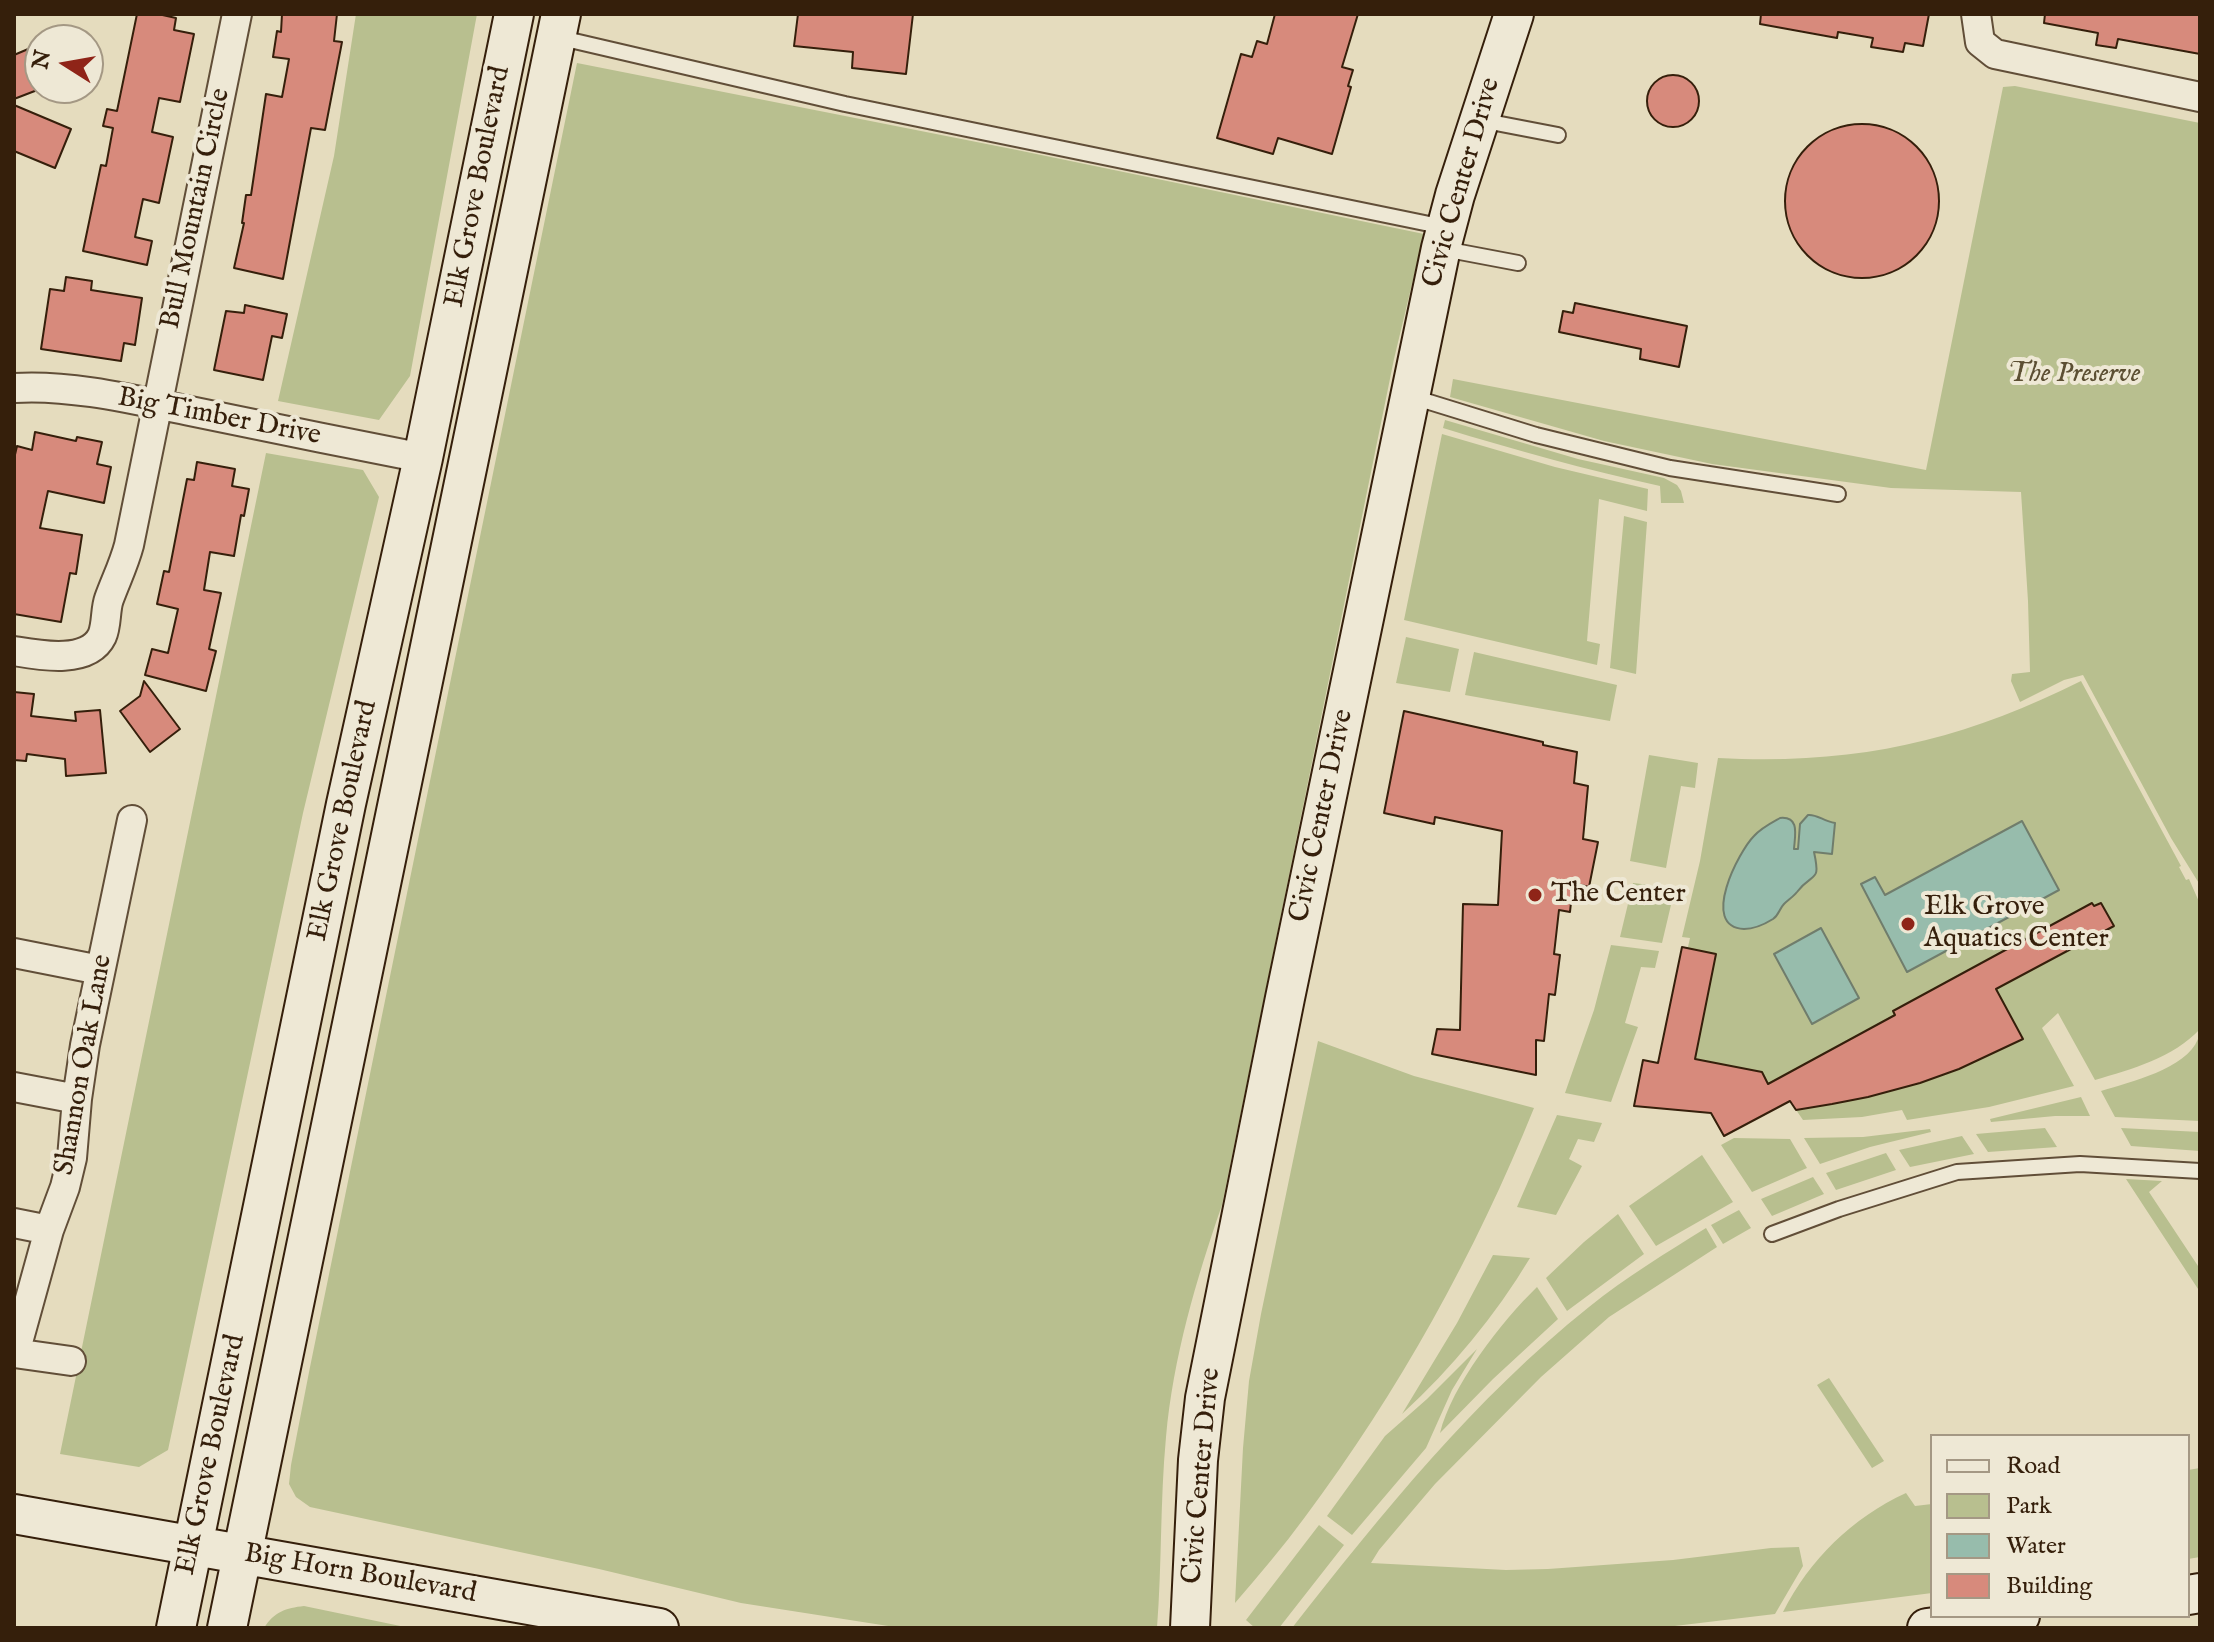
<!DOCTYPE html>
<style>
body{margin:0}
#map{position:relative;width:2214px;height:1642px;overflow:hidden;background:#e5dcbe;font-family:"IM FELL English",serif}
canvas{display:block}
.frame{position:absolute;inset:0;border:16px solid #351f0b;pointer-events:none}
.legend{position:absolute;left:1930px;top:1434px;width:260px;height:184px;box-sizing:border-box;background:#eee8d5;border:2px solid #a49884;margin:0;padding:10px 14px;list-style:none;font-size:24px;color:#351f0b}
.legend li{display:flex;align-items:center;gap:16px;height:40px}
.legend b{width:40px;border:2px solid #a49884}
.north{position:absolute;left:24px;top:24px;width:80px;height:80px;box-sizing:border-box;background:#eee8d5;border:2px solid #a49884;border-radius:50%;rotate:281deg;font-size:22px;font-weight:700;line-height:32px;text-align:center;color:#351f0b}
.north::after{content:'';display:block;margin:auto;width:28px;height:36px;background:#8f2418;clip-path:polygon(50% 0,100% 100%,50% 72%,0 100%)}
</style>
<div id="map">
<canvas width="2214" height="1642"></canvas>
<div class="frame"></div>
<ul class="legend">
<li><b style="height:10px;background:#eee8d5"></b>Road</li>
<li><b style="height:22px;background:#b8bf8f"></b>Park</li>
<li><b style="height:22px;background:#97bcac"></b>Water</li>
<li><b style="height:22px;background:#d78a7c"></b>Building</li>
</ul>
<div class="north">N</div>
</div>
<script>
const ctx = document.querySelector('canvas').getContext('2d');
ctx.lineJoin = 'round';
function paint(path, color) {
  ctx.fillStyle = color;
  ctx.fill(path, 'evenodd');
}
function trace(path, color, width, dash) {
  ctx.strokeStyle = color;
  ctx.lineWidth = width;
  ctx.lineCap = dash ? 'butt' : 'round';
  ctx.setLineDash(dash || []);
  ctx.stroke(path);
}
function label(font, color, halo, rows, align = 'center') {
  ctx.font = font + ' "IM FELL English",serif';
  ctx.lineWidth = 8;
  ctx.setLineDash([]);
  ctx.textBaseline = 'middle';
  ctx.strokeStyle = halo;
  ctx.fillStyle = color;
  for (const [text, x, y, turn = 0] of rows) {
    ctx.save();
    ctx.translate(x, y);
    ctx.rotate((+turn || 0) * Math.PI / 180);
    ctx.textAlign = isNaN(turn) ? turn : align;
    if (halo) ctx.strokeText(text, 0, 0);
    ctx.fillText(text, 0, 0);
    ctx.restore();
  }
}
paint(new Path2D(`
 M356,14h121l-67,362 -31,44 -101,-19 56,-245z
 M577,63l440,87 407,84 -30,125 -172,846c-26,75 -49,153 -56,232 -6,64 -4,128 -9,191h-256l-160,-25 -142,-34 -289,-62 -14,-10 -7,-13 2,-19 19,-98z
 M2015,86l185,37v762l-29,-47 -88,-163 -19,5 -44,22 -9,-21 1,-7 18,-2 -2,-71 -7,-109 -130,-4 -179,-24 -108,-23 -154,-44 3,-18 473,91 77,-383z
 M1445,420l133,39 86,19 13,7 4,6 3,12h-23l-1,-17c-73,-16 -145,-36 -217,-58z
 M1442,434l113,33 93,22 -1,22 -48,-12 -12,142 13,3 -3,21 -193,-45z
 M266,453l97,17 16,27 -76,316 -135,637 -29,17 -79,-13z
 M1624,516l23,6 -11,152 -26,-6z
 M1406,637l53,12 -9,43 -54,-9z
 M1474,652l143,33 -7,36 -145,-26z
 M2081,681l100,185 -2,1 7,13 3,-1 11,25v125c-27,29 -68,40 -105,51l-37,-67 -16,15 32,58 -85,21 -82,13 -5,-10 -40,7 -59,3 -9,-13 3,-10 -73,39 -14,-23 -76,-7 24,-43 12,-58 3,1 1,-21 8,-38h6l2,-9 -8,-1 18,-76 18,-103c137,7 241,-16 363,-77z
 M1649,755l49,8 -3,25 -14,-2 -15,82 -36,-7z
 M1633,883l42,5 -13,55 -42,-6z
 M1611,945l48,6 -4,17 -14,-1 -16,56 13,4 -27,75 -46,-9 29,-83z
 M2198,1039h2v82l-85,-4 -14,-26c29,-9 85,-22 97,-52z
 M1318,1041l96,35 120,32c-59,146 -135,283 -229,409 -22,30 -46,58 -70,86l8,-155 6,-67 12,-67z
 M2081,1097l9,19h-35l-64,6 -1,-3z
 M1557,1115l45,8 -8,19 -16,-3 -9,20 13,7 -26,49 -39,-8z
 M2045,1128l12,19 -69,5 -12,-18z
 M2121,1128l79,4v19l-69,-5z
 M1930,1129l1,3 -61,15 -50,17 -16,-26 59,-1z
 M1962,1136l12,18 -64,13 -11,-17z
 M1734,1138l56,1 17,29 -55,24 -31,-47z
 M1886,1153l10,17 -60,20 -10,-17z
 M1702,1155l31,47 -77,44 -27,-40z
 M1813,1177l11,17 -52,22 -11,-17z
 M2126,1179l36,2 -13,11 51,77v23z
 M1739,1210l12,18 -28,16 -12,-19z
 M1618,1214l26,40 -77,57 -21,-33 38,-36z
 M1706,1228l11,19 -108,70 -68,60 -106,107 -56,66 -8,13 135,7 42,-1 125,-9 98,-12 28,-1 4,19 -28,48 -117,14h-366c90,-115 183,-230 297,-321 37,-30 77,-54 117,-79z
 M1493,1255l37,3c-35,58 -78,110 -128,156l55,-91z
 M1537,1287l21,32 -65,60 -53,54c12,-48 61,-111 97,-146z
 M1477,1349l-25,41 -26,58 -74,87 -25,-19 58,-80 42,-37z
 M1829,1378l55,83 -12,7 -55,-83z
 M2200,1468v89l-12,2v-89z
 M1906,1493l9,13 17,-2v89l-149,19c27,-53 69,-94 123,-119z
 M1319,1525l25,20 -65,83h-24l-9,-8z
 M304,1606l106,22h-146c10,-16 22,-20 40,-22z`), '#b8bf8f');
const water = new Path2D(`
 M1808,815c9,-1 15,6 27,8l-3,31 -18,-2c7,32 -1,19 -17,40 -4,5 -9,8 -13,12 -5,5 -5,11 -11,15 -8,5 -20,10 -29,10 -45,-2 -5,-78 10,-93 7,-8 17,-13 26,-18 20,-2 15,17 14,31h4l2,-25z
 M2022,821l37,69 -152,82 -46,-88 14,-7 10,18z
 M1821,928l38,70 -47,26 -38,-70z`);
paint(water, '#97bcac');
trace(water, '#707d6c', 2);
const building = new Path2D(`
 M137,14h21l18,4 -2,12 20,4 -14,68 -21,-4 -7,34 21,5 -14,66 -16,-4 -8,38 17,4 -5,24 -64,-14 18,-86 5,1 7,-38 -10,-2 4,-17 10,2z
 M282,14h55l-3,27 8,1 -17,88 -14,-2 -28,151 -49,-11 10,-45h-2l4,-28h5l15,-101 16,3 7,-38 -16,-2 4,-26 4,1z
 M798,14h115l-7,60 -54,-6 1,-16 -59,-6z
 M1275,14h83l-16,53 11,3 -5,16 3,1 -19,67 -54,-16 -5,16 -56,-16 24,-84 11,3 5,-16 10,3z
 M1761,14h168l-6,32 -18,-3 -2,9 -32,-5 2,-9 -35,-6 -1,6 -77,-14z
 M2045,14h155v40l-82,-15 -2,9 -20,-3 2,-12 -54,-10z
 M40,44v45l-26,10v-44z
 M1647 101a26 26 0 1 1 52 0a26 26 0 1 1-52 0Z
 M14,105l57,24 -16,39 -41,-17z
 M1785 201a77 77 0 1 1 154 0a77 77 0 1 1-154 0Z
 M66,277l26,4 -1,9 51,8 -7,47 -11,-2 -3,18 -80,-12 9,-60 14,2z
 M1575,303l112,23 -8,41 -39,-8 1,-10 -82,-17 4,-21 10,2z
 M245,305l42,9 -5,24 -10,-2 -9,44 -49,-10 12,-59 18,2z
 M35,432l41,9 1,-4 25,5 -5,22 14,3 -7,36 -56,-12 -8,37 42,7 -6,39 -6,-1 -9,49 -47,-8v-155l3,-13 15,4z
 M197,462l38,7 -3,17 17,3 -5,27 -3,-1 -7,41 -24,-4 -6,38 17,3 -12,56 7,2 -10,40 -61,-16 7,-26 16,4 10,-44 -21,-5 7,-33 5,1 18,-93 7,1z
 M144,681l36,48 -30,23 -30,-41 20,-15z
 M14,692l20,2 -3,22 45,5 -1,-9 25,-2 6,63 -40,3 -1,-17 -38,-5 -1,7 -12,-1z
 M1404,711l139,31v3l34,7 -3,31 14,3 -5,53 15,3 -9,45 -16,-4 -3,29 -11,-2 -5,44 6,1 -5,40 -6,-1 -5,47 -8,-1v35l-104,-21 5,-25 23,1 3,-126 35,1 4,-74 -67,-14 -1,7 -50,-11z
 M2092,903l2,3 7,-3 13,23 -118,63 27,50 -64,30 -39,14 -52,14 -36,7 -36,6 -6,-9 -66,35 -13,-23 -77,-7 9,-46 15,3 24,-116 34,7 -21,105 67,13 6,12 127,-69 -2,-4z`);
paint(building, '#d78a7c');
trace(building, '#351f0b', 2);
const lane = new Path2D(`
 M557,37l288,67 599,123
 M1480,120l78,15
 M1444,249l74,14
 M1413,397l123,38 134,33 168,26
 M1772,1234l67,-25 118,-37 123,-8 120,7`);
const street = new Path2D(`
 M1976,14l4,28 15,12 205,43
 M14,388c55,-4 122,12 176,23 78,16 155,32 233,47
 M14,651c24,4 74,14 88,-15 5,-11 3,-26 7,-37 7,-19 15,-35 20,-54l108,-531
 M14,953l86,17
 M14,1087l63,12
 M14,1223l35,7
 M14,1353l57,8
 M15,1353l34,-123 16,-43 7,-29 5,-59 8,-54 47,-225`);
const secondary = new Path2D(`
 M14,1514l645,114
 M2188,1595l12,-2
 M176,1628l170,-824 77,-346 91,-444
 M227,1628l334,-1614
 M1190,1628l8,-168 7,-62 80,-400 156,-750 14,-53 59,-181
 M1927,1628l93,-12`);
trace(lane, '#614e38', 18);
trace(street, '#614e38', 32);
trace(secondary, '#351f0b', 42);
trace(lane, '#eee8d5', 14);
trace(street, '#eee8d5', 28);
trace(secondary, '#eee8d5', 38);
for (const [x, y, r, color] of [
 [1535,895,8,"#8f2418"],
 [1908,924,8,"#8f2418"]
]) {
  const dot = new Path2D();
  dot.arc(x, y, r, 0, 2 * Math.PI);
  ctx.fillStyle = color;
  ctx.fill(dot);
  trace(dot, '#eee8d5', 3);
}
label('28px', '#351f0b', '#eee8d5', [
 ["Civic Center Drive",1463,183,-74],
 ["Elk Grove Boulevard",479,187,-79],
 ["Bull Mountain Circle",197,209,-78],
 ["Big Timber Drive",219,418,11],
 ["Civic Center Drive",1323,816,-78],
 ["Elk Grove Boulevard",344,821,-78],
 ["Shannon Oak Lane",85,1065,-80],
 ["Elk Grove Boulevard",212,1455,-78],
 ["Civic Center Drive",1203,1476,-85],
 ["Big Horn Boulevard",360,1575,10]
]);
label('italic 28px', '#5c4f33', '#eee8d5', [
 ["The Preserve",2074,375]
]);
label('28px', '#351f0b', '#eee8d5', [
 ["The Center",1551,895],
 ["Elk Grove",1924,908],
 ["Aquatics Center",1924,940]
], 'left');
</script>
